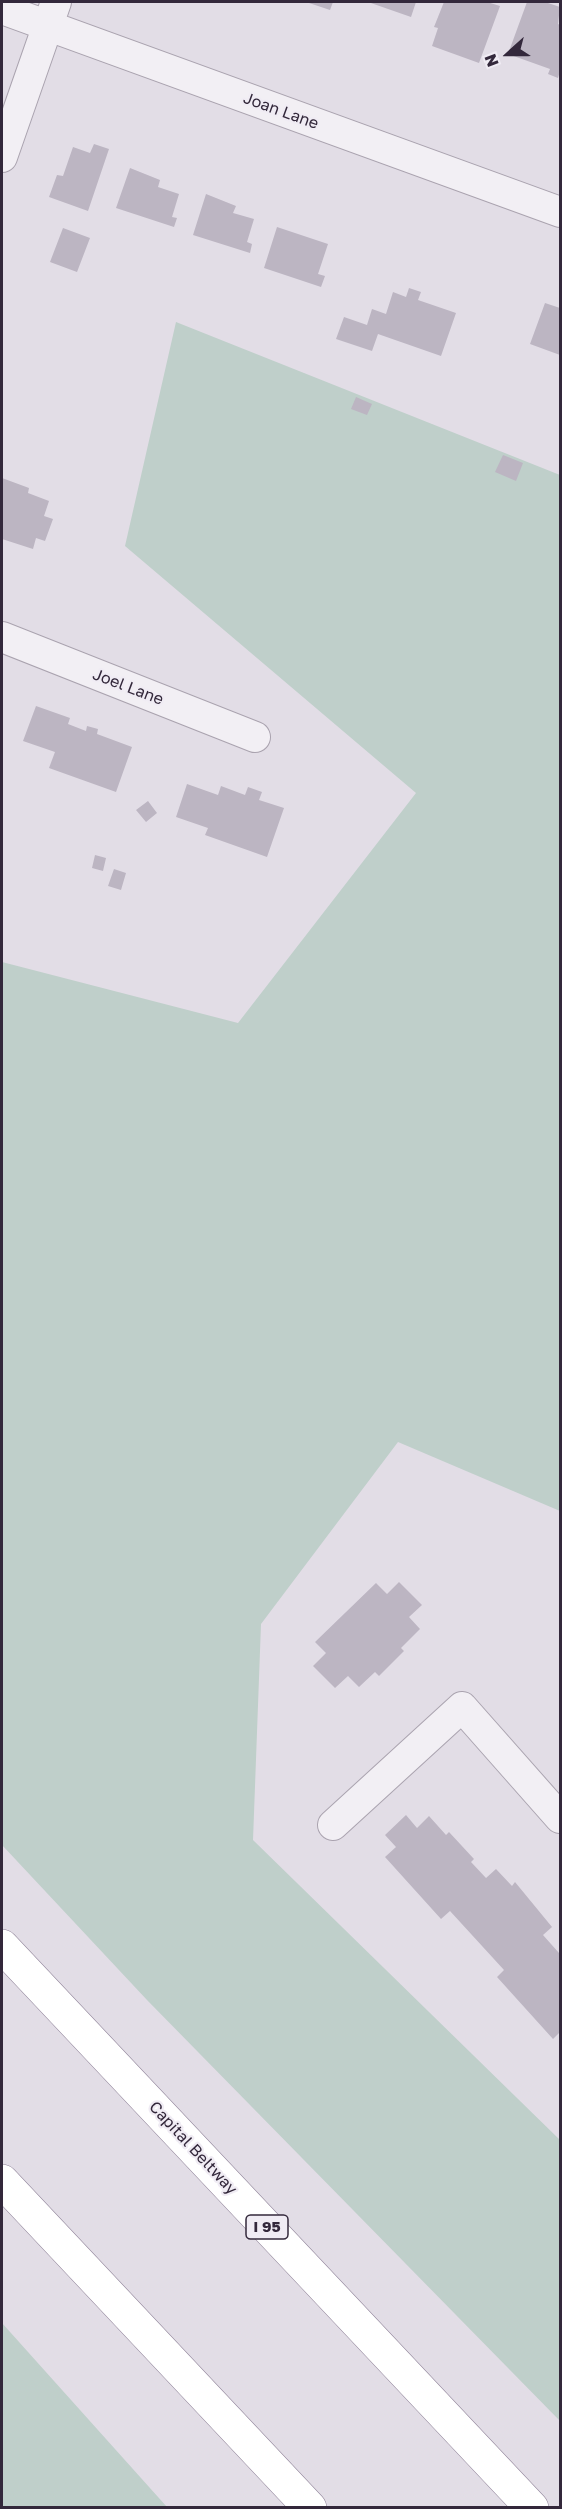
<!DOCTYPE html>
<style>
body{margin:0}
#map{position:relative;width:562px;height:2509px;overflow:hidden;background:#e2dde6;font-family:"Golos Text",sans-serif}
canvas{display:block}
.frame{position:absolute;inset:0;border:3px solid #33283b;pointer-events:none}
.north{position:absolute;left:478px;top:24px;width:60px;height:60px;-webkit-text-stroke:4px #f0ecf4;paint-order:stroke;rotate:249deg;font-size:16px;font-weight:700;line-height:24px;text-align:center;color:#33283b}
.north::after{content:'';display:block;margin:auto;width:21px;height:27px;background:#33283b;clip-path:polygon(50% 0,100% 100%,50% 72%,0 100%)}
</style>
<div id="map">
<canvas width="562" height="2509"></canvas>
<div class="frame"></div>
<div class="north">N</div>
</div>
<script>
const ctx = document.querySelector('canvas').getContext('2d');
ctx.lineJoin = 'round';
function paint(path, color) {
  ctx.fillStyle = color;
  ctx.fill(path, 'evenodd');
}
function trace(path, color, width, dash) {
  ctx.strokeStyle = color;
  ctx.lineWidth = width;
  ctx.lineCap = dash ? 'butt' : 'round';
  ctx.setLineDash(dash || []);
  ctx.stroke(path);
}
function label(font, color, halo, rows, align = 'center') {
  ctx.font = font + ' "Golos Text",sans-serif';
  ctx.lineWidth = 4.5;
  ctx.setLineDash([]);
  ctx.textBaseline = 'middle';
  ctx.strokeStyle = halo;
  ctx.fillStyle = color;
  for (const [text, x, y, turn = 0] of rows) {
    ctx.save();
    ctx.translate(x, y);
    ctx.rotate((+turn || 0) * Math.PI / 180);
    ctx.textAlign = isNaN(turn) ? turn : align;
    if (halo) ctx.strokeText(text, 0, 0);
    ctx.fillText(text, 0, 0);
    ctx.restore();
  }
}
paint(new Path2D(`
 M176,322l384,153v1036l-162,-69 -137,182 -8,216 307,300v281l-413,-421 -145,-155v-883l236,61 178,-230 -291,-247z
 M2,2323l165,184h-165z`), '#bfcfca');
paint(new Path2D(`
 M306,2h27l-3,8z
 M368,2h48l-5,15z
 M444,2h43l13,4 -21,57 -47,-17 6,-18 -4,-1z
 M527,2h18l15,5 -2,17 2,1v46l-2,7 -10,-4 2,-5 -42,-15z
 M94,144l15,5 -21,62 -39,-14 8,-22 6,1 10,-29 17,6z
 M130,168l30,12 -2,7 21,7 -7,23 5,1 -3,9 -58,-19z
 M206,194l30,12 -3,7 21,6 -7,23 5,2 -2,9 -57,-18z
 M277,227l51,17 -10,30 7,2 -4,11 -57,-19z
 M63,228l27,10 -13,34 -27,-10z
 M409,288l12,4 -3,8 38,13 -15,43 -63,-22 -6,17 -36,-12 8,-22 23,8 5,-16 14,5 7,-22 13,5z
 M545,303l15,5v47l-30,-11z
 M356,397l16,7 -5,11 -16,-6z
 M503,455l20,8 -7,18 -21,-9z
 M2,478l27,10 -1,5 21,8 -5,15 9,3 -8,22 -9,-3 -3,11 -31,-10z
 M36,706l34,12 -2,6 18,7 1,-5 11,3 -1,5 35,13 -16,45 -67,-24 6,-16 -32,-11z
 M187,784l31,11 3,-9 24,9 3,-8 14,5 -3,8 25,8 -17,49 -62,-22 3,-7 -32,-11z
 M148,801l9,12 -11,9 -10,-12z
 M95,855l11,3 -3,13 -11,-3z
 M114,869l12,4 -5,17 -13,-4z
 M399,1582l23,23 -13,12 11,12 -19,19 3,3 -25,25 -4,-4 -16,15 -11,-11 -13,12 -22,-22 13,-13 -11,-11 61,-59 11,11z
 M406,1815l11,13 12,-12 17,19 3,-3 25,27 -3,3 15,16 10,-9 16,17 3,-4 37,45 -9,8 16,18 1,-2v81l-7,7 -56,-62 7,-7 -54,-59 -9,8 -56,-62 11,-10 -11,-12z`), '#bcb5c2');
const minor = new Path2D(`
 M2,9l558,203
 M2,157l54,-155
 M2,637l253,100
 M333,1825l129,-118 98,111`);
const motorway = new Path2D(`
 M2,1946l530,562
 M2,2181l308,327`);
trace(minor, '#aaa3af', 32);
trace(motorway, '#92869b', 34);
trace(minor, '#f2eff4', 30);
trace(motorway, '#fff', 33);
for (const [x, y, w] of [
 [267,2227,42]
]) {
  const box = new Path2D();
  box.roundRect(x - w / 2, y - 12, w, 24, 4.5);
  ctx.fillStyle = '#f0ecf4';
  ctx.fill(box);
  trace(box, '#33283b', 1.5);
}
label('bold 15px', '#33283b', null, [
 ["I 95",267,2227]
]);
label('16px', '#33283b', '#f0ecf4', [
 ["Joan Lane",281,111,20],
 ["Joel Lane",128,687,21],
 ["Capital Beltway",193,2148,47]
]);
</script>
